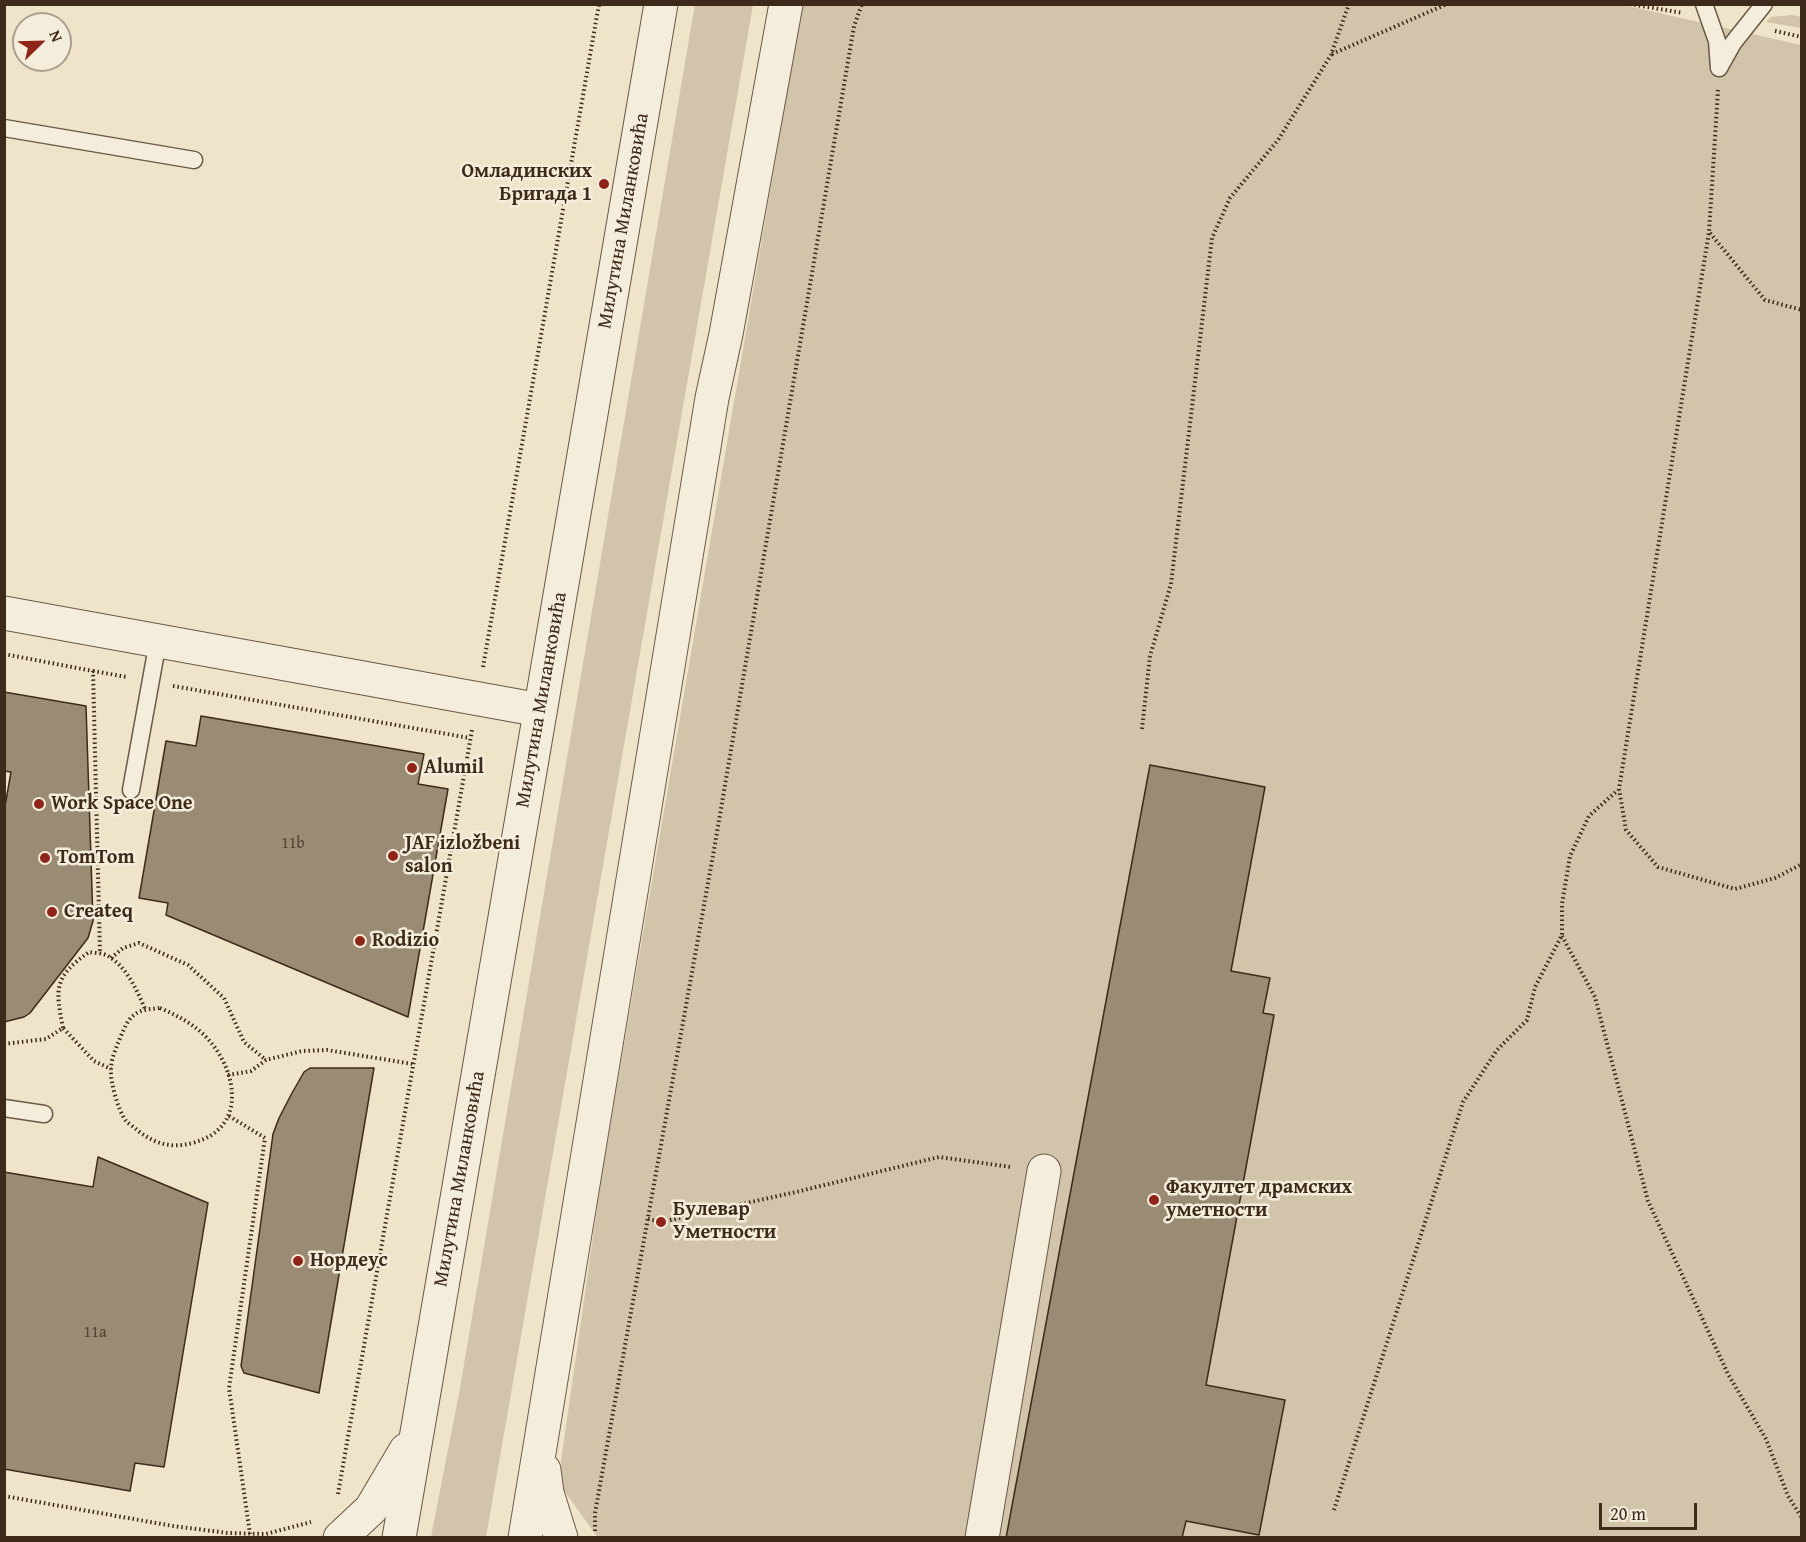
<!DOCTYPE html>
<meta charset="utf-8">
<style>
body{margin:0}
#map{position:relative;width:1806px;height:1542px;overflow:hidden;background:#efe4c9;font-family:"Gentium Book Plus",serif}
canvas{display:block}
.frame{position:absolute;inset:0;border:6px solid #3e2a1b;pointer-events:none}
.north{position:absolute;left:12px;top:12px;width:60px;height:60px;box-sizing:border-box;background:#f5eddc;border:2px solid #ac9f8f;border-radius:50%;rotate:67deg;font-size:16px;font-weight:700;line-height:24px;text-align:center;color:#3e2a1b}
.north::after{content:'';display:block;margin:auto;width:21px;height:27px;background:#8f2418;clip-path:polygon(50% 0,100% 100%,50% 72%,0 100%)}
.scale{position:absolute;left:1599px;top:1503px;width:98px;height:27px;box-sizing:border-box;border:3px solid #3e2a1b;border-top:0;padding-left:8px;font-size:18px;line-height:21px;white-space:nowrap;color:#3e2a1b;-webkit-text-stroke:4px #f5eddc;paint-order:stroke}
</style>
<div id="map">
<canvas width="1806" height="1542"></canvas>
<div class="frame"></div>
<div class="north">N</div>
<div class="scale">20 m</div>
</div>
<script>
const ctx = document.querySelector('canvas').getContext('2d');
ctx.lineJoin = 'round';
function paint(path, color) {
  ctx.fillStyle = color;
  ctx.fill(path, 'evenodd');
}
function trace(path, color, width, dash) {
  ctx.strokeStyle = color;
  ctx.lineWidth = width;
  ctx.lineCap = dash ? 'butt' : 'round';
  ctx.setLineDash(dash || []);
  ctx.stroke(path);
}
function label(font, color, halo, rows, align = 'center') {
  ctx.font = font + ' "Gentium Book Plus",serif';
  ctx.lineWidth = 5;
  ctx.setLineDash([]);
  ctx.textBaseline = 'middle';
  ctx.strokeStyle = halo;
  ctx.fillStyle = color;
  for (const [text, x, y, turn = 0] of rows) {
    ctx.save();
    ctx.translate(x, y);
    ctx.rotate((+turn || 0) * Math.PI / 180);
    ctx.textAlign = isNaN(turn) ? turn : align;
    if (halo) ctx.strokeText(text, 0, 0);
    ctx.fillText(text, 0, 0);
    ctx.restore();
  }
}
paint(new Path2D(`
 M695,4l58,1 -267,1532h-55l29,-149z
 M1619,4l182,41v1492l-1203,1 -40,-56 45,-315 199,-1162z
 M1793,15l8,2v11l-35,-6 5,-5z`), '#d1c4ab');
const building = new Path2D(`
 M4,692l82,14 7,215 -5,17 -58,75 -6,4 -20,5v-210l7,-40 -7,-1z
 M201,716l223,38 -6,30 30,5 -40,228 -242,-102 2,-12 -29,-5 27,-157 30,5z
 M1150,765l115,22 -34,184 39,7 -7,35 11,2 -68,370 79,15 -26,135 -73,-14 -4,17h-176z
 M310,1068h64l-55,325 -75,-20 -3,-7 32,-232 6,-16 13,-25 12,-21z
 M98,1157l110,46 -44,264 -29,-4 -5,28 -126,-22v-297l89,15z`);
paint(building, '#9a8b75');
trace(building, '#3e2a1b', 1.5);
const service = new Path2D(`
 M1704,4l13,37 2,27
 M1719,68l14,-25 31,-39
 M4,128l190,32
 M131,790l27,-149
 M4,1108l40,6`);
const minor = new Path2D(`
 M4,613l536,97
 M982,1538l62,-367`);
const tertiary = new Path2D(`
 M544,1470l3,23 14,45
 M340,1538l31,-29 35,-59
 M399,1538l262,-1534
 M525,1538l187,-1140 14,-64 60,-330`);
trace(service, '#6a5846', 19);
trace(minor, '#6a5846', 35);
trace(tertiary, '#6a5846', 35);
trace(new Path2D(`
 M1630,4l53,9
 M1775,31l27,6
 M1332,54l115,-50
 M1718,90l-9,142 -90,557 7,41 32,37 77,22 40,-11 27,-14
 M1710,233l55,67 37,10
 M4,654l89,17 7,283
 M483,667l116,-663
 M93,671l34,6
 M173,686l297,52
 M1142,729l8,-73 21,-72 41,-346 18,-40 48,-58 53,-85 18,-51
 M1562,936l33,61 53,204 80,173 38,65 22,57 14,22
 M111,958l12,-10 16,-5 49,22 36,33 20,44 22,18
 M160,1008c16,7 30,14 43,26 34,32 47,95 -11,109 -21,6 -39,0 -55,-13 -3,-3 -8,-6 -11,-9 -8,-11 -16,-39 -15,-52 0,-9 4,-18 7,-26 4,-9 8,-22 16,-28 7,-6 17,-6 26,-7z
 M63,1028c-8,-40 -9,-51 26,-76 6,1 14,1 19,4 18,10 29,34 37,53
 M4,1044l42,-5 17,-11 31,33 17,8
 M228,1075l23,-4 15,-11 36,-9 25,-1 86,14
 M229,1116l36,22 -36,250 21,146
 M648,1219l13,3 135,-30 143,-35 72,10
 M338,1494l134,-764
 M4,1496l169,30 55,7 38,1 45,-12
 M1334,1510l129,-408 34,-52 30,-30 8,-33 27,-52v-31l8,-48 19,-40 29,-26
 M595,1531v-18l120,-669 139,-818 8,-22`), '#3e2a1b', 4, [1.5, 3]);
trace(service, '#f5eddc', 16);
trace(minor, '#f5eddc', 33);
trace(tertiary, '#f5eddc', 33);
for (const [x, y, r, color] of [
 [604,184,6,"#8f2418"],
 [412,768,6,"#8f2418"],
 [39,804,6,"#8f2418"],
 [393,856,6,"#8f2418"],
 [45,858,6,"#8f2418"],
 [52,912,6,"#8f2418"],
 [360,941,6,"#8f2418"],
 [1154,1200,6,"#8f2418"],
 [661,1222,6,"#8f2418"],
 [298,1261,6,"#8f2418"]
]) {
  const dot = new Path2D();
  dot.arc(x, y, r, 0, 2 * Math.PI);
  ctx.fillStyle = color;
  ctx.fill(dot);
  trace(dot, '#f5eddc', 2);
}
label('16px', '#554232', null, [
 ["11b",293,844],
 ["11a",95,1333]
]);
label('bold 20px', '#3e2a1b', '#f5eddc', [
 ["Омладинских",592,172,"right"],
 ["Бригада 1",592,195,"right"],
 ["Alumil",424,768],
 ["Work Space One",51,804],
 ["JAF izložbeni",405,844],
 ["salon",405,867],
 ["TomTom",57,858],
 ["Createq",64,912],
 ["Rodizio",372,941],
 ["Факултет драмских",1166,1188],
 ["уметности",1166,1211],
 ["Булевар",673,1210],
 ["Уметности",673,1233],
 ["Нордеус",310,1261]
], 'left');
label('20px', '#3e2a1b', '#f5eddc', [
 ["Милутина Миланковића",624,221,-80],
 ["Милутина Миланковића",542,700,-80],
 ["Милутина Миланковића",460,1179,-80]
]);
</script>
